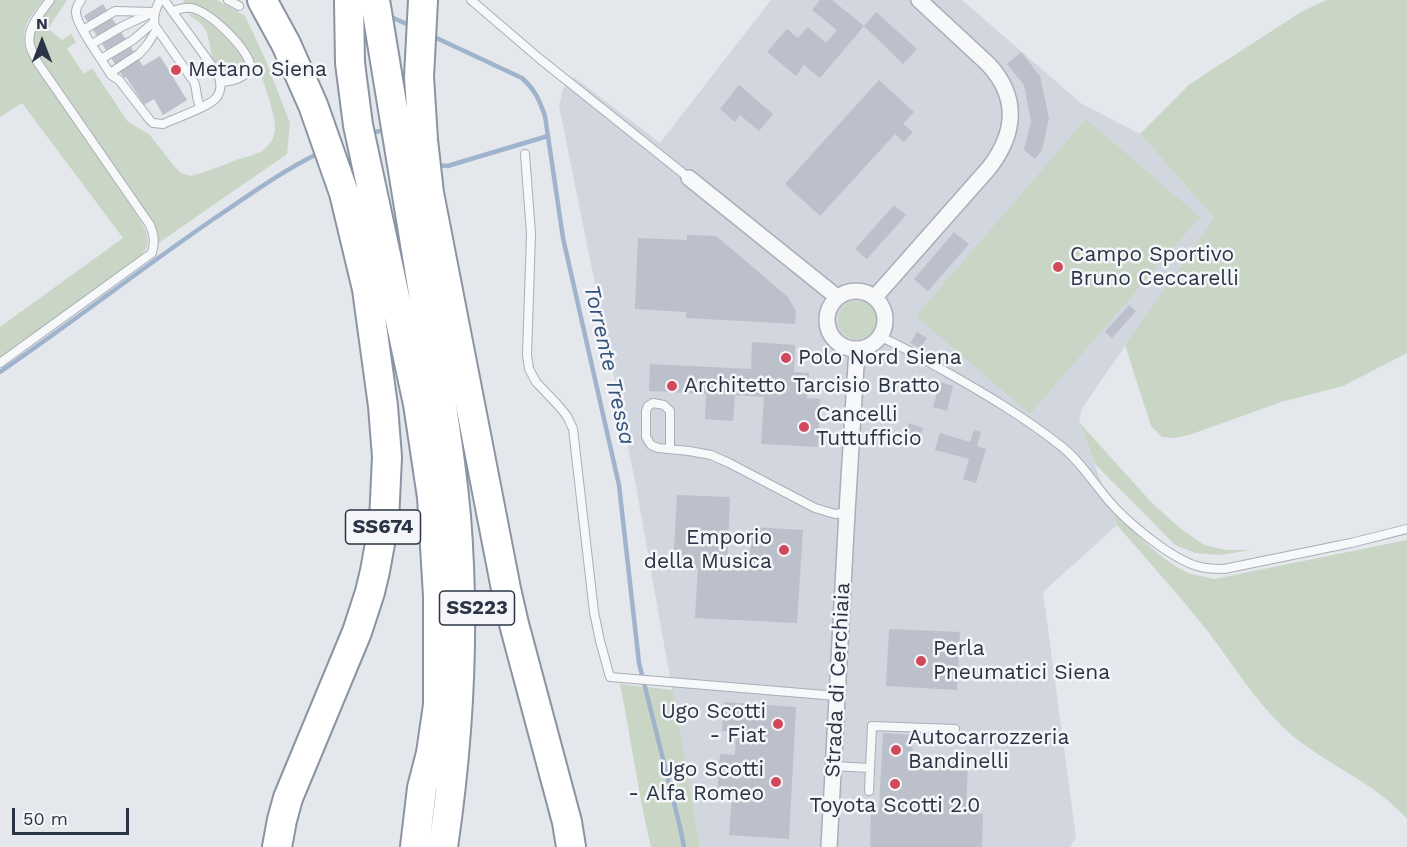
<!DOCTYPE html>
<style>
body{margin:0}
#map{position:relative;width:1407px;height:847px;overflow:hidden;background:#e4e7ec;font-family:"Work Sans",sans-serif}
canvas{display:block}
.north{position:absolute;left:12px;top:12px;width:60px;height:60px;-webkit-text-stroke:4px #f4f6f9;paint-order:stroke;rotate:0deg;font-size:16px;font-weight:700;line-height:24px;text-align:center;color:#2b3445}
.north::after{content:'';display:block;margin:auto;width:21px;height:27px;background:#2b3445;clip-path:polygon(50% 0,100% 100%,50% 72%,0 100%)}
.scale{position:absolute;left:12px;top:808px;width:117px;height:27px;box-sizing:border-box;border:3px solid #2b3445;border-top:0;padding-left:8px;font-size:18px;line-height:21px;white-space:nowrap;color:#2b3445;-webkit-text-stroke:4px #f4f6f9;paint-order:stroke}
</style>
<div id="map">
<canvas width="1407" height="847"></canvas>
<div class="north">N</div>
<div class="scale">50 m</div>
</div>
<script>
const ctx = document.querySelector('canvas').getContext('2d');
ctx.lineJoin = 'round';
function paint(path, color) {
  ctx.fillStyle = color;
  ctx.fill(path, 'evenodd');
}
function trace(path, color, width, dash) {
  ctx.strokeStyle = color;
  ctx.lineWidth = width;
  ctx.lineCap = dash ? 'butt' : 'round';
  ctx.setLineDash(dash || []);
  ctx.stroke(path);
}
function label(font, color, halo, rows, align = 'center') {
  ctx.font = font + ' "Work Sans",sans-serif';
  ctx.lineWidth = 5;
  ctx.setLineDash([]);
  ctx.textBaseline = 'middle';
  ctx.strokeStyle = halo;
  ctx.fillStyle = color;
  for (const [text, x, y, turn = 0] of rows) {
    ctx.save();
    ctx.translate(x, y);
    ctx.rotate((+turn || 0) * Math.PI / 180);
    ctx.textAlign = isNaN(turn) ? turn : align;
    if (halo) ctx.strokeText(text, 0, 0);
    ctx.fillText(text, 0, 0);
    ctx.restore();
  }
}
paint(new Path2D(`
 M771,0h191l120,104 58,30 74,84 -132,190 -3,14 38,103 -74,67 33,245 -6,10h-370l-64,-361 -77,-380 4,-17 11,-12 86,66z`), '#d2d6de');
paint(new Path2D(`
 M0,0h43c-14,19 -23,26 -17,51l105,155c7,11 20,27 16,41 -1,2 -5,7 -6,8l-114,85 -27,17v-30l123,-89 -101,-135 -22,14z
 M54,0h13l-19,29 14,11 9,-6 5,8 -9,7 17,25 8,-6 36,54 21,12 25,32 7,7 10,3c16,-4 32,-11 48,-17 7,-2 15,-4 22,-7 3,-2 7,-7 10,-10 8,-12 2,-28 -1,-40 -11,-38 -24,-64 -57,-87 -10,-6 -17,-12 -29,-12l-1,-3h34l28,16 19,40 26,67 -3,31 -130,90c2,-9 -1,-16 -6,-24l-115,-169c-8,-21 7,-35 18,-51z
 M1326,0h81v353l-64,33 -62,16 -92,33 -15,3 -12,-1 -11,-11 -26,-81 89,-127 -74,-84 50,-50 111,-72z
 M187,13c21,2 42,29 56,44l3,5 -1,4c-5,5 -10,9 -17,7 -21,-4 -15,-30 -23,-44 -4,-7 -13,-11 -18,-16z
 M1086,119l114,98 -170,197 -114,-98z
 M838 320a19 19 0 1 1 38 0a19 19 0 1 1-38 0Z
 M1079,422l72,80 30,27 23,16 22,5h26l-33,5 -24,-2 -20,-8 -80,-81z
 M1112,510c21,20 52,54 79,64 8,2 16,3 23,5l193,-39v279c-33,-38 -84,-55 -121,-89 -31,-29 -52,-64 -77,-97 -29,-37 -61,-72 -92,-108z
 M620,684l53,6 27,157h-49c-13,-54 -20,-109 -31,-163z`), '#c9d6c5');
trace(new Path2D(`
 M389,16l22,10
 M430,35l92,43c13,12 17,21 23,38l18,122 56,247 20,178 41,164 4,20
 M368,133l19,-3
 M434,165l14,1 6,-2 94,-28
 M0,372c73,-50 142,-104 215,-154 34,-23 67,-47 104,-65`), '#9fb4cc', 4.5);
paint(new Path2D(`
 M820,0h12l32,26 -44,52 -16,-13 -8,11 -29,-24 20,-23 11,9 10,-11 18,16 11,-13 -25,-20z
 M103,4l40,62 17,-10 27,44 -24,15 -9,-16 -10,6 -18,-28 -2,1 -40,-62z
 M876,12l41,37 -14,15 -39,-38z
 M1021,52l19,24 9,42 -7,32 -7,9 -11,-9 7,-29 -7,-36 -17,-21z
 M879,80l35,32 -11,12 10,8 -9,10 -9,-8 -75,82 -35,-32z
 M739,85l34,29 -14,17 -19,-16 -5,7 -15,-13z
 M894,205l12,10 -39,44 -12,-10z
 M954,232l15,12 -41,47 -14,-12z
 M687,235l29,1 72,61 8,14 -1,13 -109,-6v-6l-51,-3 3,-71 49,2z
 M1129,305l7,6 -24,27 -7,-6z
 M917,332l10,6 -7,10 -10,-5z
 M752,342l43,3 -1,27 15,1 -2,25 13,1 -2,48 -57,-3 3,-47 -29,-2 -2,26 -28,-2 1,-25 -57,-3 1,-27 101,5z
 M940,382l13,4 -6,25 -14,-4z
 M909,423l14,5 -5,14 -14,-6z
 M974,430l7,2 -4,14 9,3 -10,34 -13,-4 6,-20 -34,-9 5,-17 30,9z
 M677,495l53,2 -3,73 22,1 3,-44 51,3 -6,93 -102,-5 3,-50 -25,-1z
 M889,629l71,3 -3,58 -71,-4z
 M724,702l72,5 -7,132 -60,-4 3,-39 -15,-1 3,-41 15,1 1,-23 -14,-1z
 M883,733l30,2 -1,26 56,2 -2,50 17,1 -1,33h-112l1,-38h8z`), '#bbc0ca');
const lane = new Path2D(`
 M81,0c-3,4 -5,7 -5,13 1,14 27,48 35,62l8,5 30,39 4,4 10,1c11,-5 47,-18 53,-26 6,-7 5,-16 2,-24l-54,-74
 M160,0c-4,8 -8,17 -5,26l39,56c4,9 1,17 7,25
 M228,0l11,6
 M471,0l69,59 149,119
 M173,11c6,-2 12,-4 19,-3 19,5 56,40 59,60 -8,11 -18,13 -31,14
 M83,30l32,-19 40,1
 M92,44l31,-18 28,-13
 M101,59l32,-19 21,-18
 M110,73l29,-19 8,-9 10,-16
 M525,154l6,80 -4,121 2,14 7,13 21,22 10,12 6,13 21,183 6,29 10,36 227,19
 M880,337c21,8 41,21 61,32 41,23 82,47 120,77 19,15 32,36 48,55 18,21 61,57 88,65 9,3 18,3 27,3l127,-26 56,-14
 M0,363l152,-110c3,-11 2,-18 -2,-28l-112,-162c-3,-6 -7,-12 -8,-18 -4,-17 11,-32 20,-45
 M670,449v-38l-6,-6 -11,-2 -5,3 -2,5v26l5,8 7,3 31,3 22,4 18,8 86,45 20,6 12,-2
 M833,766l37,2
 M869,791l3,-65 83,3`);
const street = new Path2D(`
 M689,178l148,119
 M827 320a29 29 0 1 1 58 0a29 29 0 1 1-58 0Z
 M875,297l114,-129c27,-35 30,-71 -1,-104l-69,-64
 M829,847l18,-335 10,-163`);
const highway = new Path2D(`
 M262,0l24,44 27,61 31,88 23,96 16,117 4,51 -3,64 -9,50 -5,21 -13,40 -69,166 -6,22 -5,27
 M349,0l1,63 8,62 60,279 14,93 6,99v109l-7,48 -9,35 -7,59
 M375,0c17,108 36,215 53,323 11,64 22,128 28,193 9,111 3,222 -13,331
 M423,0l-4,77 4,63 6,53 77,396 8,35 53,198 4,25`);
trace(lane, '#a9aeb7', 10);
trace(street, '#a9aeb7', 18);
trace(highway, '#8b94a3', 32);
trace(lane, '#f7f8fa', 8);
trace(street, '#f7f8fa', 15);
trace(highway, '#fff', 28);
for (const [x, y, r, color] of [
 [176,70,6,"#d1495b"],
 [1058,267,6,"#d1495b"],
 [786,358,6,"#d1495b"],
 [672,386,6,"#d1495b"],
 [804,427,6,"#d1495b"],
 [784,550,6,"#d1495b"],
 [921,661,6,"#d1495b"],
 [778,724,6,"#d1495b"],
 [896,750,6,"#d1495b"],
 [776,782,6,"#d1495b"],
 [895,784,6,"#d1495b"]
]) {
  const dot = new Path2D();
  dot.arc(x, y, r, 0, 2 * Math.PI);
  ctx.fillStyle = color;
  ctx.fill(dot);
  trace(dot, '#f4f6f9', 2);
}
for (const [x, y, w] of [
 [383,527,75],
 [477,608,75]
]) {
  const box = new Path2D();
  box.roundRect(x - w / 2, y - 17, w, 34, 4.5);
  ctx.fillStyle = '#f4f6f9';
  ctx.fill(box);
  trace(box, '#2b3445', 1.5);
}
label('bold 20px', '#2b3445', null, [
 ["SS674",383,527],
 ["SS223",477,608]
]);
label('21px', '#2b3445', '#f4f6f9', [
 ["Metano Siena",188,70],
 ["Campo Sportivo",1070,255],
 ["Bruno Ceccarelli",1070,279],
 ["Polo Nord Siena",798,358],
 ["Architetto Tarcisio Bratto",684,386],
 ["Cancelli",816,415],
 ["Tuttufficio",816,439],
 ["Emporio",772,538,"right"],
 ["della Musica",772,562,"right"],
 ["Perla",933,649],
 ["Pneumatici Siena",933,673],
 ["Ugo Scotti",766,712,"right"],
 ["- Fiat",766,736,"right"],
 ["Autocarrozzeria",908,738],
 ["Bandinelli",908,762],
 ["Ugo Scotti",764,770,"right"],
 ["- Alfa Romeo",764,794,"right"],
 ["Toyota Scotti 2.0",895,806,"center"]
], 'left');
label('21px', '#2b3445', '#f4f6f9', [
 ["Strada di Cerchiaia",838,680,-87]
]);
label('italic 22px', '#34527a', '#f4f6f9', [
 ["Torrente Tressa",609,365,77]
]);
</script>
